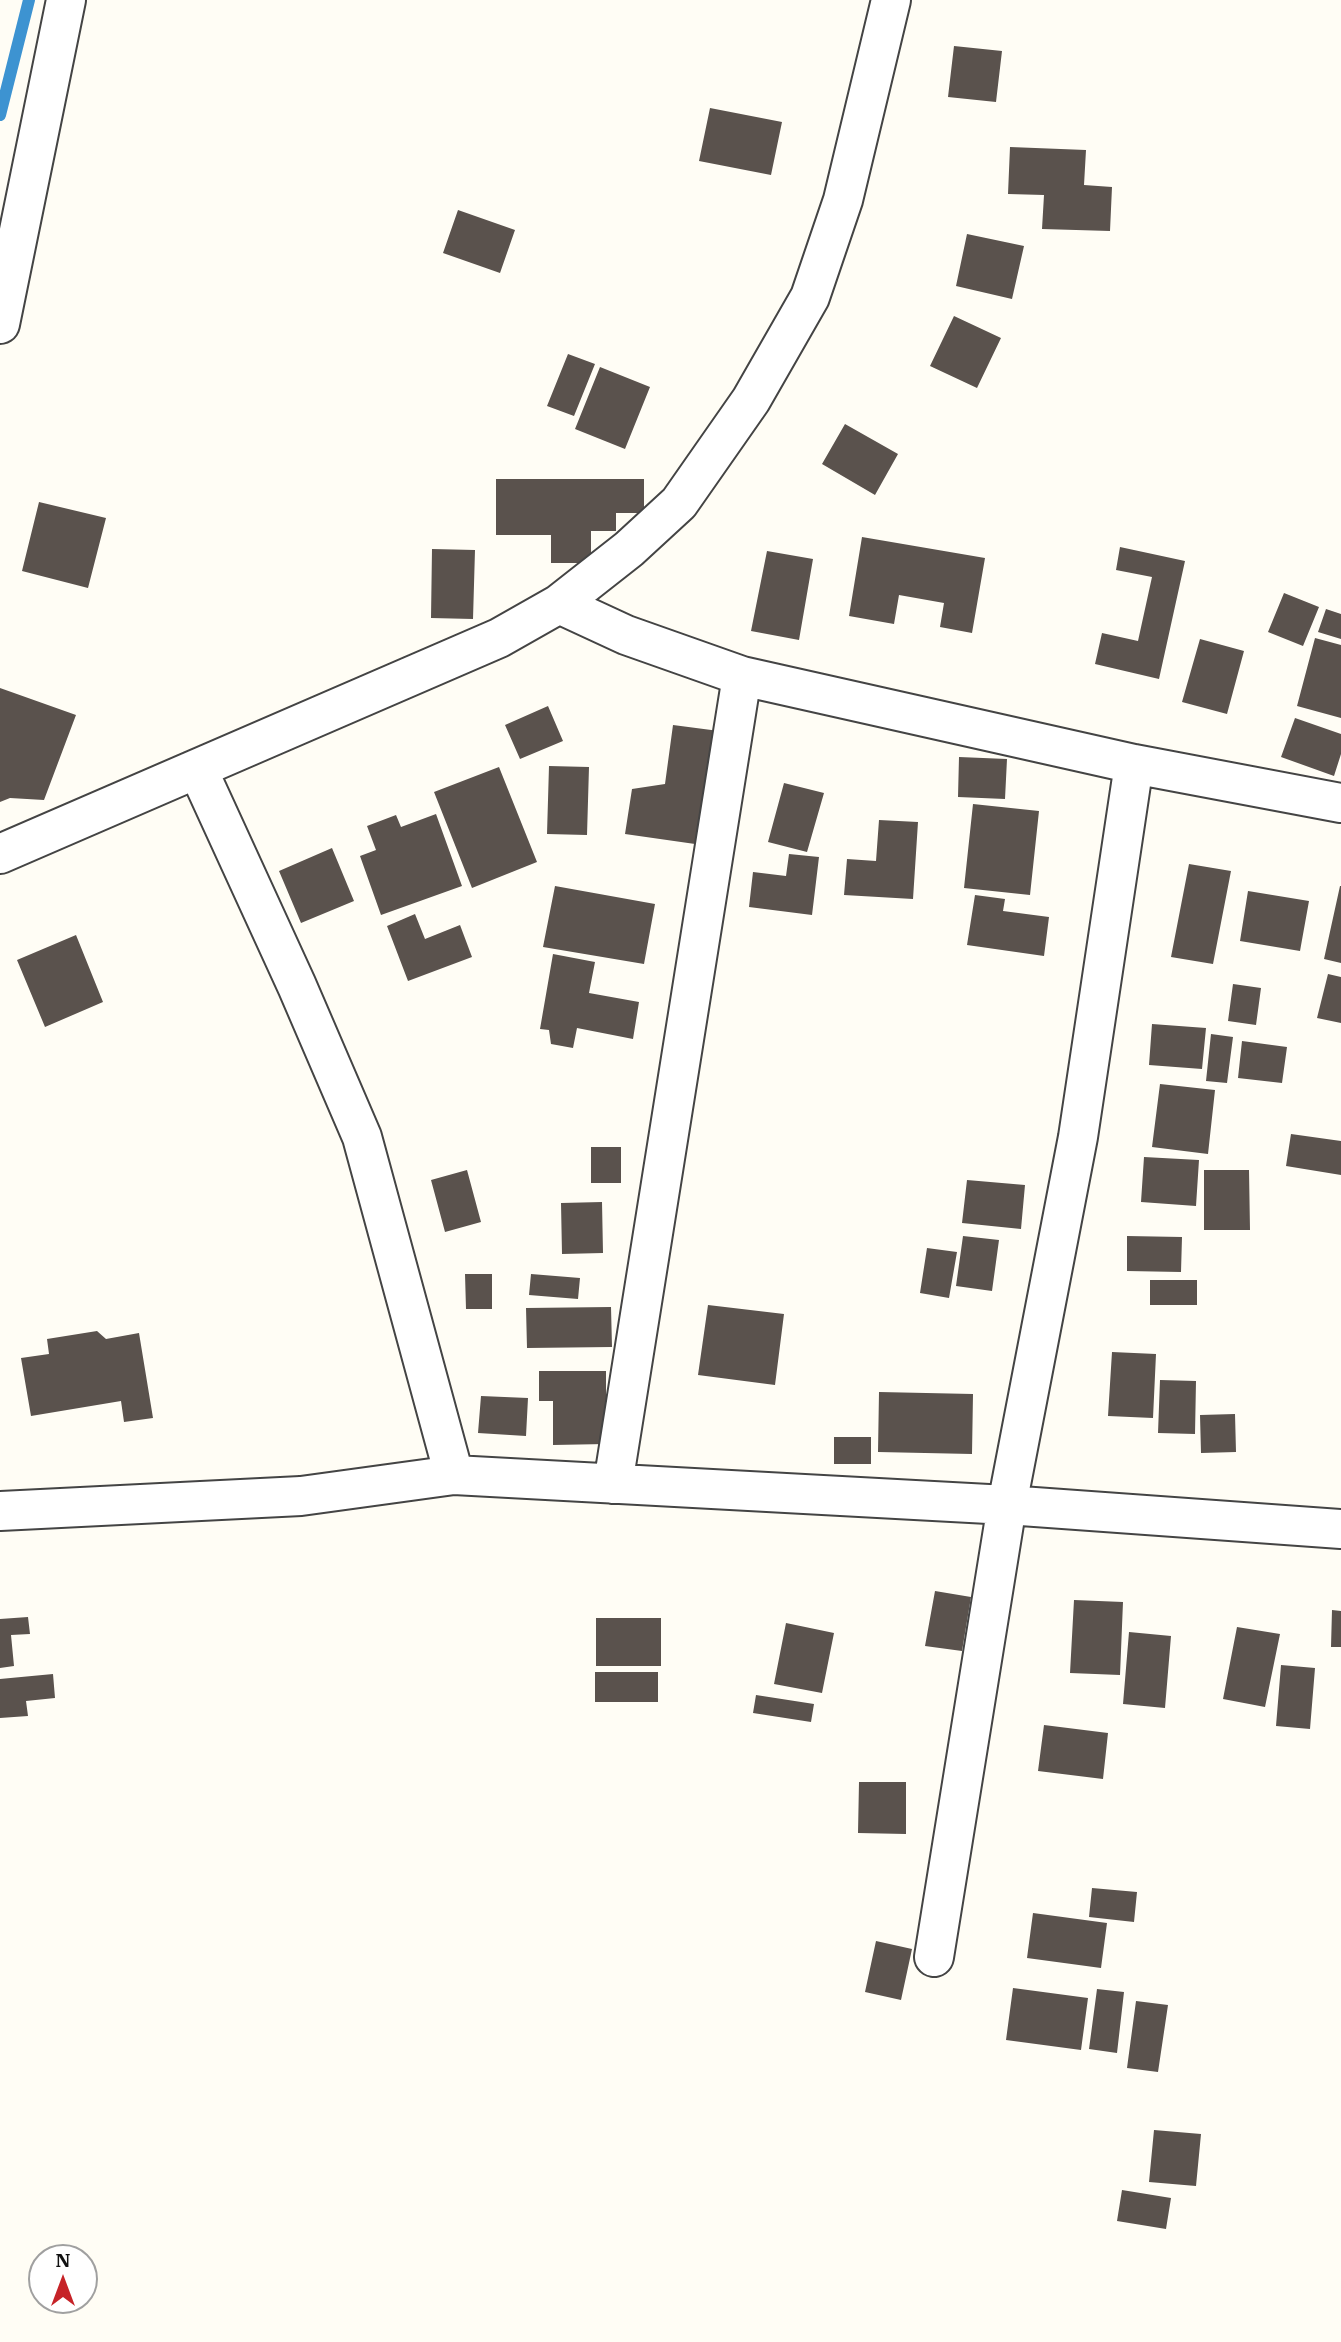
<!DOCTYPE html>
<style>
body{margin:0}
#map{position:relative;width:1341px;height:2342px;overflow:hidden;background:#fffdf5;font-family:"IBM Plex Serif",serif}
canvas{display:block}
.north{position:absolute;left:28px;top:2244px;width:70px;height:70px;box-sizing:border-box;background:#fff;border:2px solid #a0a0a0;border-radius:50%;rotate:0deg;font-size:19px;font-weight:700;line-height:28px;text-align:center;color:#111}
.north::after{content:'';display:block;margin:auto;width:24px;height:32px;background:#c62328;clip-path:polygon(50% 0,100% 100%,50% 72%,0 100%)}
</style>
<div id="map">
<canvas width="1341" height="2342"></canvas>
<div class="north">N</div>
</div>
<script>
const ctx = document.querySelector('canvas').getContext('2d');
ctx.lineJoin = 'round';
function trace(path, color, width, dash) {
  ctx.strokeStyle = color;
  ctx.lineWidth = width;
  ctx.lineCap = dash ? 'butt' : 'round';
  ctx.setLineDash(dash || []);
  ctx.stroke(path);
}
function paint(path, color) {
  ctx.fillStyle = color;
  ctx.fill(path, 'evenodd');
}
trace(new Path2D(`
 M0,115l29,-115`), '#3d93d1', 12);
paint(new Path2D(`
 M954,46l48,5 -6,51 -48,-5z
 M710,108l72,14 -11,53 -72,-14z
 M1010,147l76,3 -2,35 28,2 -2,44 -68,-2 2,-34 -36,-1z
 M458,210l57,20 -15,43 -57,-20z
 M967,234l57,12 -12,53 -56,-13z
 M954,316l47,22 -24,50 -47,-22z
 M568,354l27,10 -21,52 -27,-10z
 M600,367l50,20 -25,62 -50,-20z
 M845,424l53,30 -23,41 -53,-31z
 M496,479h148v34h-28v18h-25v32h-40v-28h-55z
 M39,502l67,16 -18,70 -66,-17z
 M862,537l123,21 -13,75 -32,-6 4,-24 -45,-8 -5,29 -45,-8z
 M1120,547l65,14 -26,118 -64,-15 7,-31 36,8 14,-64 -36,-7z
 M432,549l43,1 -2,69 -42,-1z
 M767,551l46,8 -14,81 -48,-9z
 M1284,593l35,14 -16,39 -35,-14z
 M1326,609l15,5v25l-23,-7z
 M1315,638l26,7v73l-44,-12z
 M1200,639l44,12 -17,63 -45,-12z
 M0,688l76,27 -32,85 -34,-2 -10,4z
 M548,706l15,35 -43,18 -15,-34z
 M1295,718l46,16v20l-7,22 -53,-19z
 M673,725l46,6 -17,114 -77,-11 7,-45 33,-5z
 M959,757l48,2 -2,40 -47,-2z
 M549,766l40,1 -2,68 -40,-1z
 M499,767l38,95 -65,26 -38,-96z
 M784,783l40,10 -17,59 -39,-10z
 M973,804l66,7 -9,84 -66,-7z
 M436,814l26,72 -81,29 -21,-59 16,-6 -9,-24 29,-11 5,12z
 M879,820l39,2 -5,77 -69,-4 3,-36 29,2z
 M332,848l22,53 -53,22 -22,-52z
 M789,854l30,3 -7,58 -63,-8 4,-35 33,4z
 M1189,864l42,7 -18,93 -42,-7z
 M555,886l100,18 -11,60 -101,-17z
 M1340,886h1v77l-17,-4z
 M1248,891l61,10 -9,50 -60,-10z
 M975,895l30,4 -2,12 46,6 -5,39 -77,-11z
 M415,914l10,25 35,-14 12,32 -64,24 -21,-55z
 M76,935l27,67 -58,25 -28,-67z
 M553,954l42,8 -6,31 50,9 -6,37 -56,-11 -4,20 -22,-4 -2,-14 -9,-1z
 M1328,974l13,3v46l-24,-5z
 M1233,984l28,4 -5,37 -28,-4z
 M1152,1024l54,4 -4,41 -53,-4z
 M1211,1034l22,3 -6,46 -21,-2z
 M1242,1041l45,6 -5,36 -44,-5z
 M1160,1084l55,6 -7,64 -56,-7z
 M1291,1134l50,7v34l-55,-9z
 M591,1147h30v36h-30z
 M1144,1157l55,3 -3,46 -55,-4z
 M467,1170l14,52 -36,10 -14,-52z
 M1204,1170h45l1,60h-46z
 M967,1180l58,5 -4,44 -59,-6z
 M602,1202l1,51 -41,1 -1,-51z
 M963,1236l36,4 -7,51 -36,-5z
 M1127,1236l55,1 -1,35 -54,-1z
 M927,1248l30,4 -8,46 -29,-5z
 M465,1274h27v35h-26z
 M531,1274l49,4 -2,21 -49,-4z
 M1150,1280h47v25h-47z
 M708,1305l76,9 -9,71 -77,-10z
 M611,1307l1,40 -85,1 -1,-40z
 M97,1331l9,8 33,-6 14,85 -29,4 -3,-21 -90,15 -10,-58 28,-4 -2,-15z
 M1112,1352l44,2 -3,64 -45,-2z
 M539,1371h67v73l-53,1v-44h-14z
 M1160,1380l36,1 -1,53 -37,-1z
 M879,1392l94,2 -1,60 -94,-2z
 M481,1396l47,2 -2,38 -48,-3z
 M1235,1414l1,38 -35,1 -1,-38z
 M834,1437h37v27h-37z
 M935,1591l36,6 -9,54 -37,-5z
 M1074,1600l49,2 -3,73 -50,-2z
 M1332,1610l9,1v36h-10z
 M28,1617l2,17 -19,1 3,31 -14,2v-49z
 M596,1618h65v48h-65z
 M786,1623l48,10 -12,60 -48,-9z
 M1237,1627l43,7 -15,73 -42,-8z
 M1129,1632l42,4 -6,72 -42,-4z
 M1281,1665l34,3 -5,61 -34,-3z
 M595,1672h63v30h-63z
 M53,1674l2,24 -29,3 2,15 -28,2v-39z
 M756,1695l58,9 -3,18 -58,-9z
 M1044,1725l64,8 -5,46 -65,-8z
 M859,1782h47v52l-48,-1z
 M1092,1888l45,4 -3,30 -45,-5z
 M1033,1913l74,10 -6,45 -74,-10z
 M876,1941l36,8 -11,51 -36,-8z
 M1013,1988l75,10 -7,52 -75,-10z
 M1097,1989l27,3 -7,61 -28,-4z
 M1136,2001l32,4 -10,67 -31,-4z
 M1154,2130l47,4 -5,52 -47,-4z
 M1122,2190l49,8 -5,31 -49,-8z`), '#5a524d');
const minor = new Path2D(`
 M0,324l66,-324
 M559,604l67,31 116,41 392,88 207,39
 M198,770l99,216 65,151 92,338
 M0,854l499,-216 60,-34 70,-55 50,-46 72,-103 59,-103 33,-97 48,-200
 M613,1484l129,-808
 M0,1511l301,-15 153,-21 553,30 334,24
 M934,1957l73,-452 71,-368 56,-373`);
trace(minor, '#444', 42);
trace(minor, '#fff', 38);
</script>
